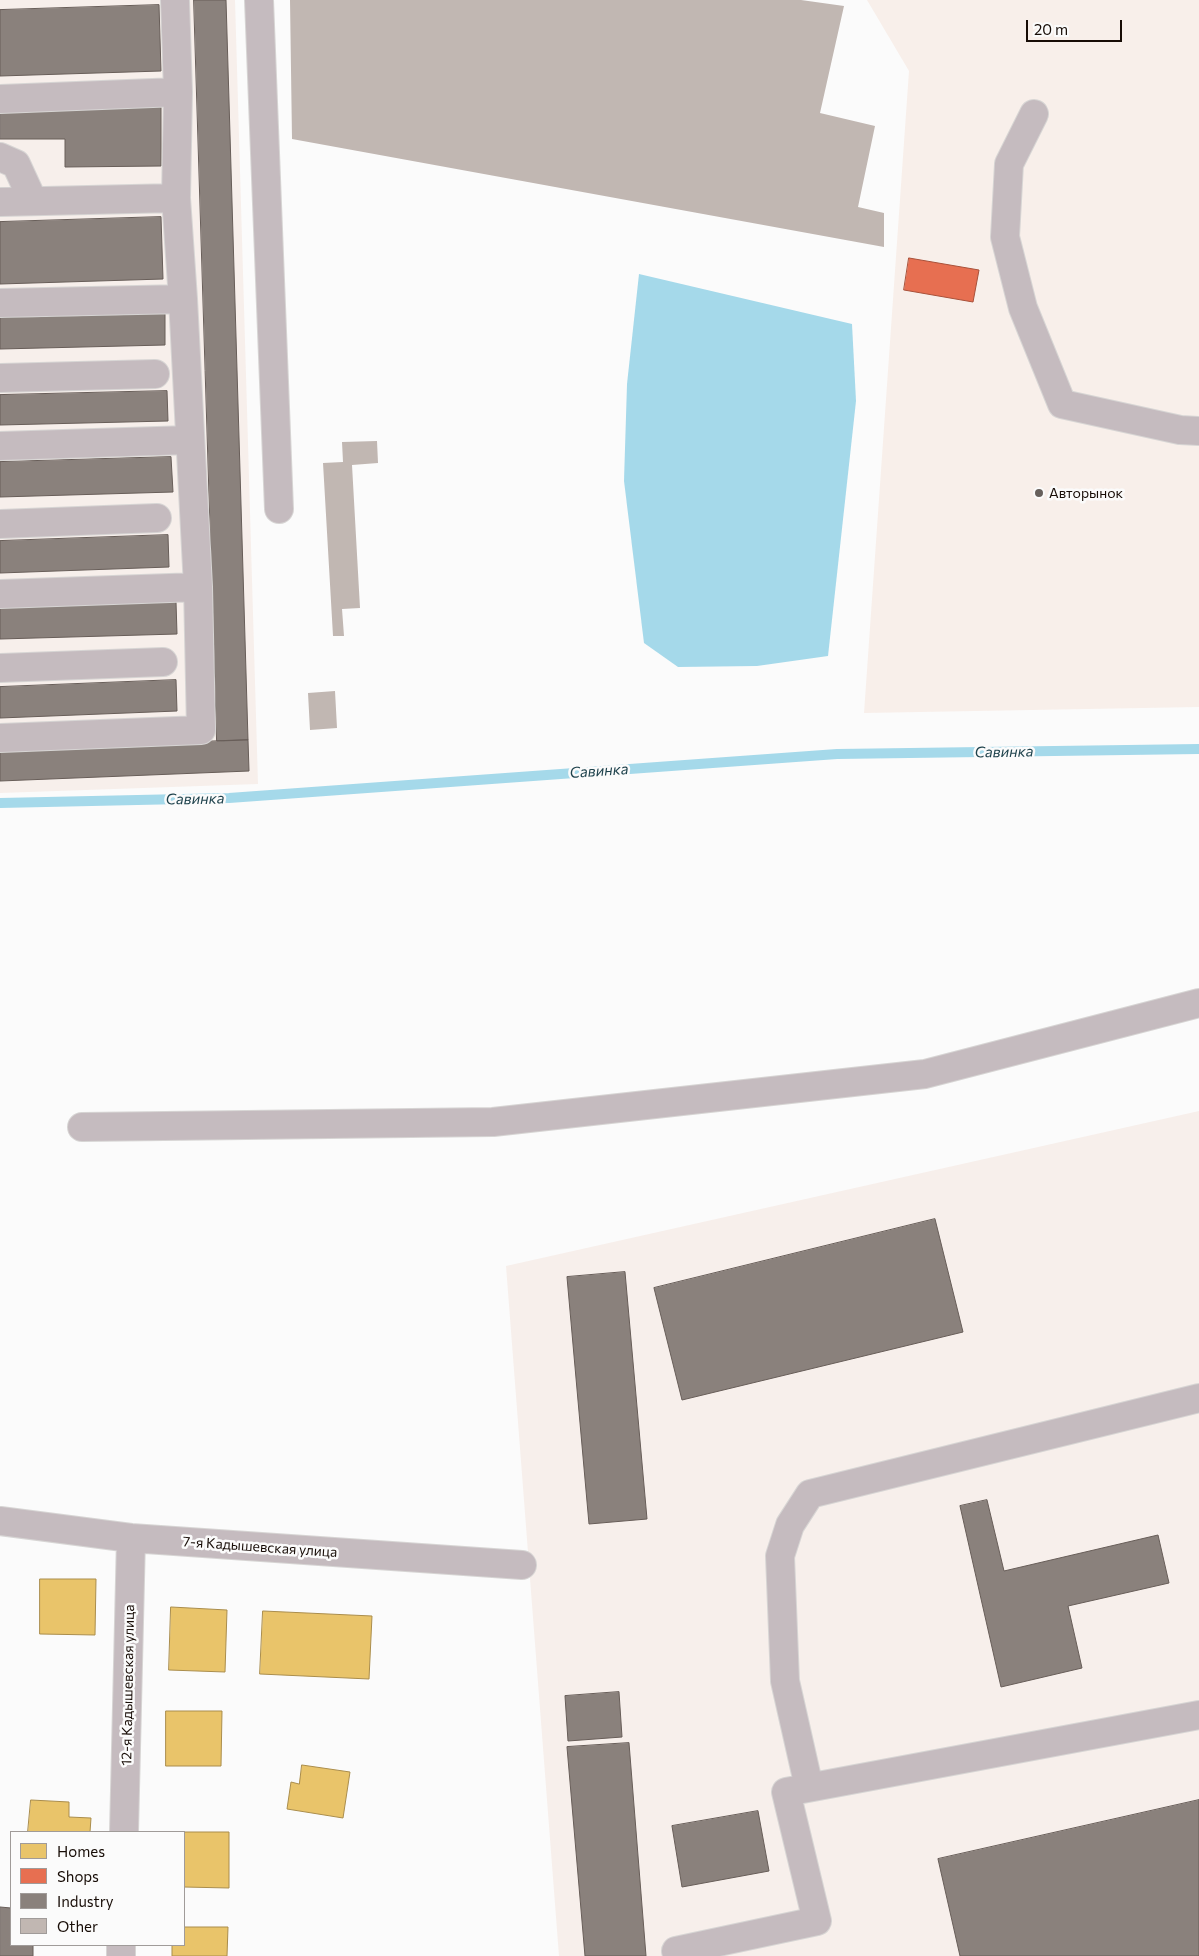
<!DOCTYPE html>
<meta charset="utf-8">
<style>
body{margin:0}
#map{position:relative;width:1199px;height:1956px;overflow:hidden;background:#fbfbfb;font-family:Commissioner,sans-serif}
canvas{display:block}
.legend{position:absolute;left:10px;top:1831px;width:175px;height:115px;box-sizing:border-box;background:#fbfbfb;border:1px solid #a09b99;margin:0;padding:6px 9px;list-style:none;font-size:15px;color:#170c06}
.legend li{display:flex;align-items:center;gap:10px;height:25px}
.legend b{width:25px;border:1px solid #a09b99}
.scale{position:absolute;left:1026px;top:20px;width:96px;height:22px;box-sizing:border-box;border:2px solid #170c06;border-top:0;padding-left:6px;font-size:15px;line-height:18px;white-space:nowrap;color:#170c06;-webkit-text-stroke:4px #fbfbfb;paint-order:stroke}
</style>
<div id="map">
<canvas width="1199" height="1956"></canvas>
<ul class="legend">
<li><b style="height:14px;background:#e9c46a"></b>Homes</li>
<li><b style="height:14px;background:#e76f51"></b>Shops</li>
<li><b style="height:14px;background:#8a817c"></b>Industry</li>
<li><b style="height:14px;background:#c1b7b2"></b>Other</li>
</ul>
<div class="scale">20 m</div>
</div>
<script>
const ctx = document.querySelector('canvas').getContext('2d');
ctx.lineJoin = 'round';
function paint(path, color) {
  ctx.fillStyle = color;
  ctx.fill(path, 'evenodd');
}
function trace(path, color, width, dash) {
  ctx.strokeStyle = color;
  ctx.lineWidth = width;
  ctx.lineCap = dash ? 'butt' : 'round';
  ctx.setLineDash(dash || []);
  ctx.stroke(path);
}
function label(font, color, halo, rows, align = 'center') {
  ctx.font = font + ' Commissioner,sans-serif';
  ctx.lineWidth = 5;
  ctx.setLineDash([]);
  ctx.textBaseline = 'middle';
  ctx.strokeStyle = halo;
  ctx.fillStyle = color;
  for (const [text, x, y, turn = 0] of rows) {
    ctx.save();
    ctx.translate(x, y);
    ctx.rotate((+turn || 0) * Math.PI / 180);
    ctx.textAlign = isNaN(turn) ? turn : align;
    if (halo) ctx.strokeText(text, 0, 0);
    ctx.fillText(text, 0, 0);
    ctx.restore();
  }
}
paint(new Path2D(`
 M867,0h332v707l-335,6 45,-642z`), '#f8efea');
paint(new Path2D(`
 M0,0h235l23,784 -258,9z
 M1199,1111v845h-640l-53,-690z`), '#f7efeb');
paint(new Path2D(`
 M639,274l213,50 4,77 -28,255 -71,10 -79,1 -34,-24 -20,-162 3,-97z`), '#a5d9ea');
const homes = new Path2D(`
 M40,1579h56l-1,56 -55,-1z
 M171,1607l56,3 -2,62 -56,-2z
 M263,1611l109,5 -3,63 -109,-5z
 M166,1711h56l-1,55h-55z
 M302,1765l48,7 -7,46 -56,-9 4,-27 8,2z
 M31,1800l38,2v15l22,1 -1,14h-62z
 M174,1832h55v56l-45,-1v-55z
 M184,1927h44l-1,29h-55v-11h12z`);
paint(homes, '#e9c46a');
trace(homes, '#aa8d4c', 1);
const shops = new Path2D(`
 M909,258l70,12 -6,32 -69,-12z`);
paint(shops, '#e76f51');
trace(shops, '#a9513a', 1);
const industry = new Path2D(`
 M194,0h32l22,740 -31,1z
 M159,5l2,66 -161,5v-66z
 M0,105h161v61l-96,1v-28h-65z
 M161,217l2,62 -163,5v-62z
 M165,314v31l-165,4v-31z
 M167,391l1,30 -168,4v-30z
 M171,457l2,35 -173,5v-35z
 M168,535l1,32 -169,6v-32z
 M176,602l1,32 -177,5v-31z
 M176,680l1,31 -177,7v-31z
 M248,740l1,31 -249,10v-31z
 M935,1219l28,113 -281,68 -28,-112z
 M625,1272l22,247 -58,5 -22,-247z
 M987,1500l17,71 154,-36 11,48 -101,23 14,62 -81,19 -41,-181z
 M619,1692l3,45 -54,4 -3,-45z
 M629,1743l17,213h-61l-18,-209z
 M1199,1800v156h-239l-22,-97z
 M758,1811l11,60 -87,16 -10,-61z
 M0,1907l11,1v37h22v11h-33z`);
paint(industry, '#8a817c');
trace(industry, '#685e59', 1);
trace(new Path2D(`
 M0,803l229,-5 608,-44 362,-5`), '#a5d9ea', 10);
paint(new Path2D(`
 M290,0h511l43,6 -24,107 55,13 -17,81 26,6v34l-592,-108z
 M377,441l1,22 -26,2 8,143 -18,1 2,27h-11l-10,-173 20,-1 -1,-20z
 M335,691l2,37 -27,2 -2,-37z`), '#c1b7b2');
const minor = new Path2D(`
 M259,0l20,509
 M0,99l178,-7
 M1034,114l-25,50 -4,73 18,71 39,96 118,26 19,1
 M0,157l16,7 17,37
 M0,202l176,-4
 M0,303l183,-4
 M0,378l155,-4
 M0,446l189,-6
 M0,524l157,-6
 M0,594l198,-7
 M0,668l163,-6
 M0,738l201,-8 -3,-143 -15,-288 -7,-101 2,-106 -3,-92
 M82,1127l411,-5 432,-48 274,-71
 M0,1521l131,17 391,27
 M809,1787l-24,-106 -5,-125 10,-31 20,-31 389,-96
 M124,1832l7,-294
 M676,1951l141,-30 -31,-129 413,-77
 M121,1956v-11`);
trace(minor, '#d7d5d4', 30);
trace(minor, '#c5bbbf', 28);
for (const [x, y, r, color] of [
 [1039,493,5,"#67605c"]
]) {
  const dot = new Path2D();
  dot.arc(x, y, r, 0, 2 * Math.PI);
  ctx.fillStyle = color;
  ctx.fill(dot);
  trace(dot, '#fbfbfb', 2);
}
label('14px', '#170c06', '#fbfbfb', [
 ["Авторынок",1049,493]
], 'left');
label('14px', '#170c06', '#fbfbfb', [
 ["7-я Кадышевская улица",260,1547,4],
 ["12-я Кадышевская улица",128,1685,-89]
]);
label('italic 15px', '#1e424c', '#fbfbfb', [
 ["Савинка",1004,752,-1],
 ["Савинка",599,771,-4],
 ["Савинка",195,799,-1]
]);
</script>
